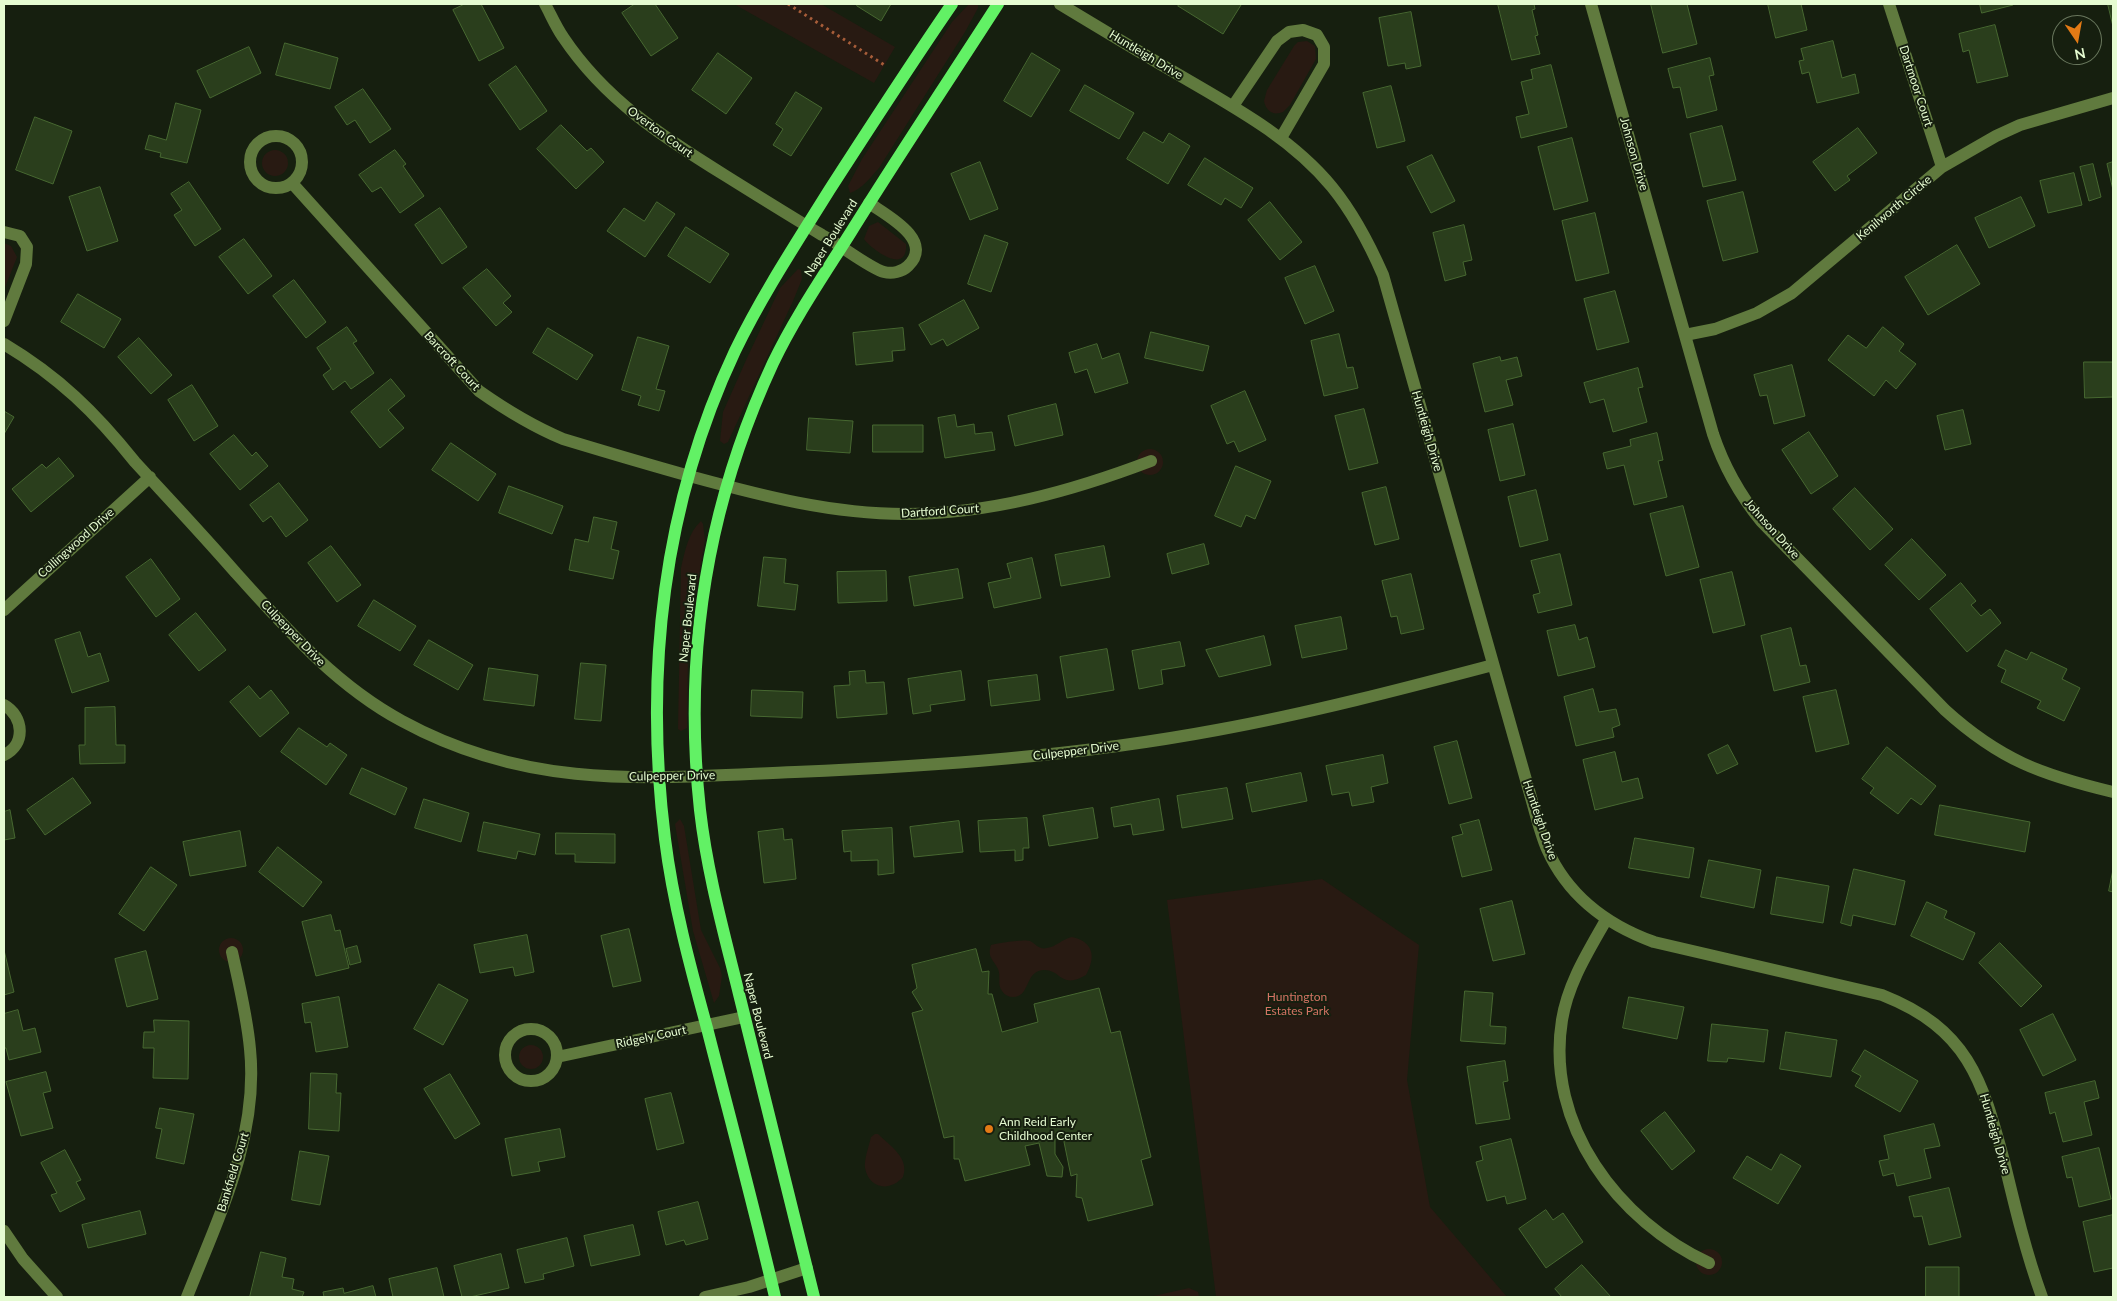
<!DOCTYPE html>
<style>
body{margin:0}
#map{position:relative;width:2117px;height:1301px;overflow:hidden;background:#161f0f;font-family:Lato,sans-serif}
canvas{display:block}
.frame{position:absolute;inset:0;border:5px solid #e5fbd1;pointer-events:none}
.north{position:absolute;left:2052px;top:15px;width:50px;height:50px;box-sizing:border-box;background:#161f0f;border:1px solid #69775d;border-radius:50%;rotate:168deg;font-size:14px;font-weight:700;line-height:20px;text-align:center;color:#e5fbd1}
.north::after{content:'';display:block;margin:auto;width:18px;height:22px;background:#e37a15;clip-path:polygon(50% 0,100% 100%,50% 72%,0 100%)}
</style>
<div id="map">
<canvas width="2117" height="1301"></canvas>
<div class="frame"></div>
<div class="north">N</div>
</div>
<script>
const ctx = document.querySelector('canvas').getContext('2d');
ctx.lineJoin = 'round';
function paint(path, color) {
  ctx.fillStyle = color;
  ctx.fill(path, 'evenodd');
}
function trace(path, color, width, dash) {
  ctx.strokeStyle = color;
  ctx.lineWidth = width;
  ctx.lineCap = dash ? 'butt' : 'round';
  ctx.setLineDash(dash || []);
  ctx.stroke(path);
}
function label(font, color, halo, rows, align = 'center') {
  ctx.font = font + ' Lato,sans-serif';
  ctx.lineWidth = 4;
  ctx.setLineDash([]);
  ctx.textBaseline = 'middle';
  ctx.strokeStyle = halo;
  ctx.fillStyle = color;
  for (const [text, x, y, turn = 0] of rows) {
    ctx.save();
    ctx.translate(x, y);
    ctx.rotate((+turn || 0) * Math.PI / 180);
    ctx.textAlign = isNaN(turn) ? turn : align;
    if (halo) ctx.strokeText(text, 0, 0);
    ctx.fillText(text, 0, 0);
    ctx.restore();
  }
}
paint(new Path2D(`
 M734,4h87l74,43 -21,36z
 M969,4h9v4l-13,24 -86,136c-9,10 -17,21 -29,25l-2,-7 14,-27 90,-137z
 M1307,41l8,5 1,13 -26,46 -7,7c-10,4 -17,-1 -19,-11l3,-11 27,-44 4,-4z
 M262 163a13 13 0 1 1 26 0a13 13 0 1 1-26 0Z
 M878,222l28,22c2,32 -34,6 -42,-5l5,-13z
 M4,243l7,3 6,11 -13,33z
 M798,269l3,1 1,9 -9,22 -65,141 -4,2 -4,-3 3,-29 24,-54 33,-70z
 M1137 462a13 13 0 1 1 26 0a13 13 0 1 1-26 0Z
 M701,521l2,3 2,16 -11,65 -6,54 -1,65v4l-6,3 -3,-2 3,-161c4,-17 7,-35 20,-47z
 M680,819l4,7 17,104 19,38 2,8 -3,20 -5,7 -21,-72 -18,-107z
 M1322,879l97,66 -12,135 23,127 77,90h-291l-49,-397z
 M1072,937c22,5 24,20 14,38 -26,15 -25,-6 -42,-5 -14,1 -14,12 -20,21 -5,8 -17,8 -22,0 -5,-6 -1,-15 -4,-22 -5,-10 -11,-12 -7,-24 6,-2 34,-6 39,-4 6,3 9,9 17,7 9,-1 15,-9 25,-11z
 M219 950a12 12 0 1 1 24 0a12 12 0 1 1-24 0Z
 M519 1057a12 12 0 1 1 24 0a12 12 0 1 1-24 0Z
 M875,1134h3c12,12 32,24 25,43 -13,15 -34,12 -38,-9 -1,-9 4,-22 6,-31z
 M1696 1262a13 13 0 1 1 26 0a13 13 0 1 1-26 0Z
 M1189,1288l9,4 1,5h-50z`), '#281a12');
const building = new Path2D(`
 M465,4h16l23,44 -25,13 -26,-51z
 M635,4h20l23,34 -27,18 -29,-43z
 M858,4h33l-10,17 -24,-15z
 M1180,4h58l3,1 -18,29 -45,-28z
 M1498,4h36l1,5 -3,1 6,25 -3,1 5,18 -28,6z
 M1651,4h36l10,40 -34,9z
 M1768,4h33l6,26 -31,8z
 M1980,4h33v1l-31,8z
 M2108,4h5v22z
 M1411,12l10,54 -15,3 -1,-6 -17,3 -9,-48z
 M1995,25l13,51 -31,7 -8,-33 -6,2 -4,-18z
 M1833,41l9,37 13,-4 4,19 -42,10 -8,-31 -7,2 -3,-13 5,-1 -3,-11z
 M285,43l53,15 -8,31 -54,-14z
 M249,47l12,26 -51,25 -13,-27z
 M718,53l34,25 -26,36 -34,-24z
 M1032,53l28,17 -29,47 -27,-16z
 M1710,58l4,17 -5,1 8,34 -30,8 -7,-31 -7,1 -5,-19z
 M1551,65l16,62 -46,11 -5,-21 13,-3 -8,-32 12,-3 -2,-9z
 M516,66l31,45 -27,19 -31,-45z
 M1085,85l49,28 -15,26 -49,-28z
 M1391,86l14,55 -28,7 -14,-55z
 M363,89l28,40 -21,14 -15,-23 -8,5 -12,-18z
 M796,92l26,16 -31,48 -18,-11 10,-16 -7,-5z
 M176,103l25,7 -14,53 -27,-6 1,-4 -16,-4 4,-14 17,5z
 M35,117l37,14 -19,53 -37,-14z
 M561,125l26,26 4,-3 13,14 -28,27 -39,-40z
 M1722,126l14,54 -33,7 -13,-53z
 M1858,128l19,25 -30,23 3,4 -15,11 -22,-29z
 M1144,132l19,11 6,-10 21,13 -22,38 -41,-25z
 M1572,138l16,63 -34,9 -16,-63z
 M395,150l11,14 -3,2 21,30 -24,17 -19,-26 -9,5 -13,-17z
 M1432,155l23,46 -24,12 -24,-46z
 M1205,158l48,30 -12,20 -16,-10 -4,7 -33,-20z
 M980,162l18,47 -28,11 -19,-46z
 M2113,162v28l-6,-26z
 M2093,164l8,33 -12,4 -9,-34z
 M2074,173l8,32 -34,8 -8,-32z
 M189,182l32,47 -26,17 -21,-31 8,-5 -11,-16z
 M100,187l18,54 -31,10 -18,-54z
 M1743,192l15,60 -35,9 -16,-60z
 M2021,197l14,29 -46,22 -14,-30z
 M657,202l18,12 -30,43 -38,-26 17,-23 20,13z
 M1270,202l32,40 -22,18 -32,-40z
 M440,208l27,39 -25,17 -27,-39z
 M1595,213l14,60 -33,8 -14,-60z
 M1464,225l8,35 -9,2 3,13 -21,6 -12,-48z
 M686,227l43,27 -19,29 -42,-27z
 M985,235l23,8 -17,49 -23,-8z
 M244,239l28,37 -24,18 -29,-37z
 M1957,245l23,39 -52,31 -23,-38z
 M1315,266l19,45 -29,13 -20,-46z
 M487,269l24,27 -8,7 9,9 -16,14 -33,-38z
 M294,280l32,42 -20,16 -33,-42z
 M1615,291l14,51 -32,8 -13,-51z
 M78,294l43,25 -17,29 -43,-26z
 M964,300l15,28 -32,18 -4,-7 -12,6 -12,-20z
 M347,327l10,14 -4,2 21,30 -23,16 -6,-8 -12,9 -10,-15 8,-6 -14,-21z
 M1883,327l21,17 -5,7 17,13 -20,25 -10,-9 -12,16 -46,-36 20,-25 18,13z
 M548,328l45,27 -16,25 -44,-27z
 M903,328l2,22 -13,1 1,10 -37,4 -3,-32z
 M1151,332l58,14 -6,25 -58,-13z
 M1339,334l8,34 6,-1 5,21 -34,8 -13,-55z
 M638,337l31,9 -13,43 9,2 -6,20 -21,-6 3,-9 -19,-6z
 M139,338l33,37 -21,19 -33,-37z
 M1097,344l5,15 17,-6 9,30 -33,10 -8,-24 -12,4 -6,-20z
 M1500,357l1,4 16,-4 5,19 -16,4 7,25 -28,7 -12,-48z
 M2084,362h29v35l-28,1z
 M1792,365l13,51 -31,8 -7,-29 -7,1 -6,-21z
 M1638,368l5,19 -5,1 9,34 -34,10 -9,-33 -14,4 -6,-20z
 M391,379l14,17 -17,14 16,18 -24,20 -29,-36z
 M192,385l26,41 -24,15 -26,-41z
 M1245,391l21,49 -27,12 -5,-11 -7,3 -16,-38z
 M1056,404l7,31 -48,11 -7,-30z
 M1364,409l14,54 -29,7 -14,-54z
 M1963,410l8,34 -26,6 -8,-34z
 M4,411l10,6 -10,17z
 M955,415l2,12 17,-3 1,10 17,-2 3,18 -50,8 -7,-40z
 M809,418l44,3 -3,32 -43,-3z
 M1513,424l12,51 -25,6 -12,-51z
 M873,425h50v27h-50z
 M1809,432l29,44 -27,18 -29,-44z
 M1657,433l6,27 -5,1 9,36 -33,8 -10,-40 -17,4 -4,-16 28,-7 -1,-6z
 M234,435l18,21 4,-4 12,14 -28,24 -30,-36z
 M451,443l45,31 -18,27 -46,-31z
 M59,458l15,18 -43,36 -19,-23 30,-25 4,4z
 M1236,466l35,15 -16,38 -9,-4 -5,12 -26,-11z
 M279,483l29,37 -22,17 -15,-21 -8,6 -13,-17z
 M509,486l54,20 -11,28 -53,-21z
 M1386,487l13,52 -24,6 -13,-52z
 M1855,488l38,41 -23,21 -37,-41z
 M1536,490l12,50 -28,7 -12,-50z
 M1683,506l16,61 -33,9 -16,-62z
 M594,517l23,5 -6,27 8,2 -6,28 -44,-9 6,-31 13,3z
 M1912,539l34,36 -27,25 -34,-35z
 M1204,544l5,20 -37,10 -5,-20z
 M331,546l30,39 -24,17 -29,-39z
 M1104,546l6,31 -49,9 -6,-31z
 M1560,554l12,51 -34,8 -5,-18 7,-2 -9,-32z
 M764,557l22,2 -2,24 14,2 -3,25 -37,-4z
 M1032,558l9,40 -47,10 -6,-25 23,-5 -4,-14z
 M151,559l29,40 -24,18 -30,-40z
 M958,569l5,29 -49,8 -5,-29z
 M886,571l1,30 -49,2 -1,-31z
 M1732,572l13,53 -32,8 -13,-53z
 M1411,574l13,55 -23,5 -4,-18 -6,1 -9,-36z
 M1961,583l15,18 -5,4 10,11 9,-7 11,14 -34,29 -37,-43z
 M374,600l42,26 -16,25 -42,-25z
 M196,613l30,37 -27,21 -30,-36z
 M1341,617l6,32 -45,9 -7,-32z
 M1575,625l4,15 8,-3 8,30 -37,9 -11,-45z
 M1791,628l9,38 6,-1 4,17 -36,9 -13,-55z
 M80,632l8,25 12,-4 9,28 -37,12 -17,-53z
 M1264,636l7,29 -52,12 -13,-27z
 M429,640l44,25 -15,25 -44,-25z
 M1180,642l5,24 -24,4 2,14 -24,5 -7,-38z
 M1107,649l7,41 -47,8 -7,-41z
 M2006,650l21,10 4,-8 36,17 -5,10 18,9 -16,33 -27,-13 4,-7 -40,-19 5,-12 -8,-4z
 M581,663l25,2 -5,56 -26,-2z
 M489,668l49,7 -4,31 -50,-6z
 M865,671l1,12 18,-1 3,32 -50,4 -3,-32 16,-1 -1,-13z
 M961,671l4,29 -35,5 1,6 -18,3 -5,-35z
 M1037,675l3,25 -49,6 -3,-25z
 M249,686l11,13 11,-9 18,23 -29,24 -30,-35z
 M1593,689l6,23 17,-3 4,16 -8,3 2,9 -38,9 -12,-49z
 M752,690l51,2 -1,26 -51,-2z
 M1836,690l13,54 -33,8 -13,-55z
 M115,707l1,38h9v18l-45,1 -1,-19h6v-37z
 M299,728l28,19 3,-4 17,12 -21,30 -45,-33z
 M1457,741l15,57 -23,6 -15,-57z
 M1728,745l10,19 -21,10 -9,-19z
 M1887,747l49,39 -15,19 -10,-7 -13,16 -28,-21 4,-5 -12,-9z
 M1615,752l7,30 16,-4 5,20 -48,12 -12,-50z
 M1383,755l5,28 -17,4 3,15 -22,4 -3,-14 -17,3 -6,-29z
 M362,768l45,20 -12,27 -45,-21z
 M1301,773l6,28 -55,11 -6,-28z
 M73,778l18,25 -46,32 -18,-25z
 M1227,788l6,31 -51,9 -5,-32z
 M424,799l45,14 -8,29 -46,-14z
 M1159,799l5,31 -31,5 -2,-11 -17,3 -3,-19z
 M1940,805l90,17 -5,30 -90,-17z
 M1093,808l5,30 -49,8 -6,-30z
 M10,810l5,28 -11,2v-28z
 M1027,818l2,30h-6v12l-8,1v-11l-35,2 -2,-31z
 M1479,820l13,50 -30,7 -10,-40 11,-3 -3,-9z
 M959,821l4,31 -49,5 -4,-30z
 M484,822l56,12 -5,21 -17,-4 -2,8 -38,-8z
 M892,828l2,45 -16,2v-15l-27,1v-10l-7,1 -2,-21z
 M783,829l1,11 8,-1 4,40 -32,4 -6,-51z
 M240,831l6,35 -56,10 -7,-34z
 M556,833l59,1v29l-40,-1v-8h-19z
 M1635,838l59,10 -5,30 -60,-10z
 M278,847l44,35 -19,25 -44,-35z
 M1709,860l52,10 -7,38 -53,-11z
 M151,867l26,18 -33,46 -25,-17z
 M1854,869l51,12 -10,44 -42,-10 -2,11 -10,-3z
 M2113,870v22l-4,-1z
 M1777,877l52,9 -6,37 -52,-9z
 M1512,901l13,53 -32,7 -13,-52z
 M1927,902l20,9 -3,7 31,15 -12,27 -52,-24z
 M331,915l4,16 5,-1 9,38 -33,8 -14,-54z
 M629,929l12,52 -28,6 -12,-51z
 M527,935l7,37 -19,4 -2,-9 -33,6 -6,-28z
 M2000,943l42,43 -21,21 -42,-44z
 M357,946l4,16 -11,3 -4,-16z
 M976,949l6,23 7,-1 -1,23h4l10,38 36,-10 -4,-18 65,-16 12,45 9,-2 31,126 -10,3 12,45 -65,16 -6,-23 -6,-1 1,-23 -6,2 -8,-39 -8,2v15l8,13 -1,10 -15,-1 -8,-33 -14,3 5,19 -65,16 -6,-22h-5v-23l-10,2 -32,-125 11,-3 -11,-18 5,-4 -5,-23z
 M4,950l10,42 -10,3z
 M146,951l12,48 -31,8 -12,-48z
 M439,984l29,16 -25,45 -29,-16z
 M1465,991l28,2 -3,33 16,1 -1,17 -44,-3z
 M339,997l9,50 -32,5 -5,-30 -6,1 -3,-19z
 M1629,997l55,10 -7,32 -54,-11z
 M18,1010l5,21 12,-3 6,24 -32,8 -3,-12h-2v-34z
 M2053,1014l23,46 -33,16 -23,-46z
 M154,1020l35,1 -1,58 -35,-1 1,-30h-11l1,-16h10z
 M1712,1024l56,6 -4,32 -36,-4 -1,4 -19,-1z
 M1786,1032l51,8 -6,37 -51,-8z
 M1865,1050l53,31 -18,31 -45,-26 6,-10 -9,-5z
 M1505,1061l3,20 -5,1 7,37 -34,5 -9,-57z
 M46,1072l5,19 -8,2 10,35 -32,8 -15,-54z
 M311,1073l26,1 -1,19h5l-2,38 -30,-2z
 M450,1074l30,50 -25,15 -31,-50z
 M2095,1081l4,17 -15,4 8,33 -29,7 -8,-30 -5,2 -5,-21z
 M671,1093l13,50 -27,7 -12,-51z
 M160,1108l34,6 -10,50 -28,-6 6,-29 -6,-1z
 M1665,1112l30,39 -23,19 -31,-39z
 M1934,1124l6,22 -16,3 7,29 -34,8 -3,-13 -11,3 -4,-15 10,-2 -5,-23z
 M560,1129l5,28 -27,5 2,9 -28,5 -7,-37z
 M1511,1139l15,60 -19,5 -2,-8 -18,5 -11,-39 7,-2 -3,-13z
 M2099,1148l12,51 -32,8 -7,-30 -5,1 -5,-21z
 M65,1150l16,30 -5,2 9,17 -25,13 -9,-17 6,-2 -16,-30z
 M300,1151l29,5 -9,49 -28,-5z
 M1781,1154l20,12 -23,38 -45,-26 14,-22 24,14z
 M1949,1188l12,49 -32,8 -7,-29 -8,1 -5,-20z
 M698,1202l10,37 -22,6 -2,-5 -18,5 -8,-33z
 M1546,1210l7,10 10,-7 20,29 -37,26 -27,-39z
 M140,1211l6,23 -58,14 -6,-23z
 M2113,1215v53l-19,4 -11,-50z
 M633,1225l7,30 -49,11 -7,-30z
 M567,1238l7,28 -31,8 1,5 -19,4 -8,-33z
 M261,1252l25,6 -4,19 12,2 -2,10 12,3 -2,5h-52z
 M501,1254l8,34 -39,9h-8l-8,-31z
 M1582,1265l29,32h-49l-7,-8z
 M1926,1267h33v30h-33z
 M437,1268l7,29h-51l-4,-18z
 M373,1286l3,11h-52l-1,-5 20,-4 1,5z`);
paint(building, '#2a3e1c');
trace(building, '#476831', 1);
trace(new Path2D(`
 M788,4l98,62`), '#a75d39', 3, [2.5, 4]);
trace(new Path2D(`
 M545,4c6,11 11,23 18,33 42,63 100,100 163,139 32,20 64,40 96,59 16,8 47,33 62,37 8,2 18,0 24,-6 27,-26 -22,-51 -39,-63
 M1060,4c38,23 76,46 114,68 56,33 116,64 158,115 22,27 37,56 51,88l145,512c6,20 11,43 19,62 21,47 60,76 107,93l228,53c86,34 100,84 122,166 11,46 22,92 38,136
 M1591,4l122,430c11,33 27,61 48,87l184,189c55,50 97,65 168,82
 M1889,4l53,163
 M1233,106l44,-65 12,-9 14,-2 14,5 7,12v17l-43,74
 M250 162a26 26 0 1 1 52 0a26 26 0 1 1-52 0Z
 M292,183l187,208c27,19 53,35 84,48 43,13 87,26 130,38 70,19 139,37 212,37 85,0 167,-23 246,-53
 M4,232l16,4 7,11 -1,17 -22,57
 M1685,335l30,-6 42,-16 35,-20 150,-126 54,-31 24,-11 93,-27
 M4,344c55,33 91,68 131,118 34,37 68,73 101,111 50,55 99,112 166,148 130,71 251,57 393,51 141,-6 283,-16 422,-42 93,-17 185,-41 276,-65
 M4,610l146,-133
 M4,705c20,11 22,40 0,50
 M1606,920c-18,32 -38,63 -44,100 -17,105 56,201 147,243
 M505 1055a26 26 0 1 1 52 0a26 26 0 1 1-52 0Z
 M557,1057l187,-40
 M4,1231l19,28 34,38
 M187,1297c31,-79 72,-160 63,-248 -3,-33 -11,-65 -18,-97
 M705,1297l44,-10 58,-19`), '#607a3e', 12);
trace(new Path2D(`
 M775,1297c-21,-90 -45,-179 -68,-269 -17,-62 -34,-125 -42,-189 -21,-167 -2,-335 70,-488 27,-56 62,-109 95,-162 40,-62 80,-124 122,-185
 M814,1297c-25,-101 -50,-202 -75,-303 -15,-61 -32,-122 -39,-184 -17,-155 7,-305 73,-447 22,-46 51,-88 78,-131 48,-77 98,-152 147,-228`), '#62f165', 12);
for (const [x, y, r, color] of [
 [989,1129,5,"#e37a15"]
]) {
  const dot = new Path2D();
  dot.arc(x, y, r, 0, 2 * Math.PI);
  ctx.fillStyle = color;
  ctx.fill(dot);
  trace(dot, '#161f0f', 2);
}
label('12px', '#e5fbd1', '#161f0f', [
 ["Huntleigh Drive",1146,55,31],
 ["Dartmoor Court",1916,86,72],
 ["Overton Court",660,132,36],
 ["Johnson Drive",1634,154,74],
 ["Kenilworth Circke",1894,208,-40],
 ["Naper Boulevard",831,238,-58],
 ["Barcroft Court",452,361,47],
 ["Huntleigh Drive",1427,431,74],
 ["Dartford Court",940,511,-4],
 ["Johnson Drive",1772,529,48],
 ["Collingwood Drive",76,543,-42],
 ["Naper Boulevard",688,618,-84],
 ["Culpepper Drive",293,633,46],
 ["Culpepper Drive",1076,751,-7],
 ["Culpepper Drive",672,776,-1],
 ["Huntleigh Drive",1540,820,71],
 ["Naper Boulevard",758,1016,76],
 ["Ridgely Court",651,1037,-12],
 ["Huntleigh Drive",1995,1134,74],
 ["Bankfield Court",233,1172,-73]
]);
label('12px', '#d47464', '#161f0f', [
 ["Huntington",1297,997],
 ["Estates Park",1297,1011]
]);
label('12px', '#e5fbd1', '#161f0f', [
 ["Ann Reid Early",999,1122],
 ["Childhood Center",999,1136]
], 'left');
</script>
